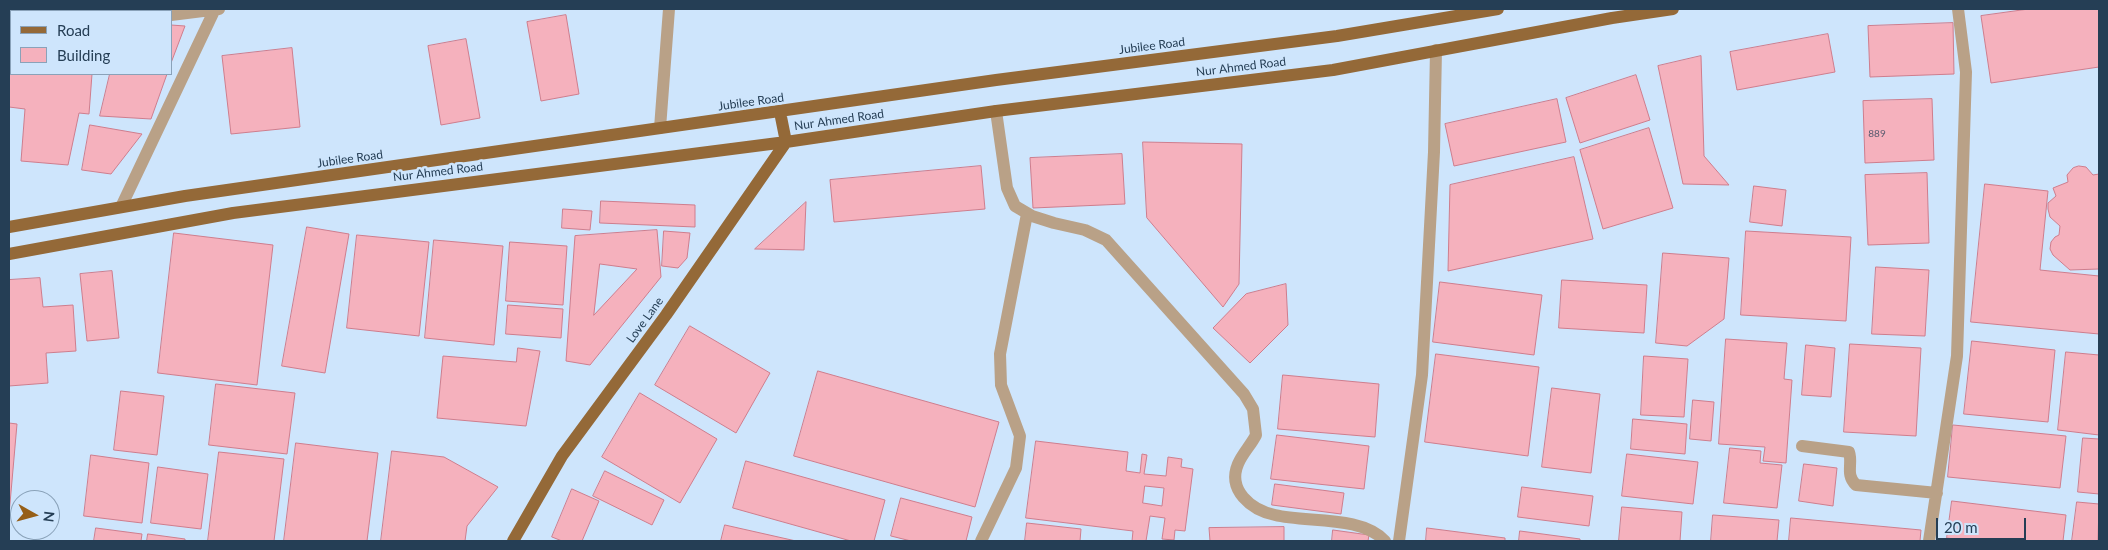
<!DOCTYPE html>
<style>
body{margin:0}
#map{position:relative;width:2108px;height:550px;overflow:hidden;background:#cee5fc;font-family:Lato,sans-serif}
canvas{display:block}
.frame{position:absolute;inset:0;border:10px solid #253e55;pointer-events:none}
.legend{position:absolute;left:10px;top:10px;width:162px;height:65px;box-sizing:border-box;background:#cee5fc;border:1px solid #8aa2b9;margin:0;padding:6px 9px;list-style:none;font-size:15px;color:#253e55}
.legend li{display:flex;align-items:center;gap:10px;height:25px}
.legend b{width:25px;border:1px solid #8aa2b9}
.north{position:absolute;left:10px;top:490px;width:50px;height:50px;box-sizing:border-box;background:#cee5fc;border:1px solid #8aa2b9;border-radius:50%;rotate:97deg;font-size:14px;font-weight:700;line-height:20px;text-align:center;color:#253e55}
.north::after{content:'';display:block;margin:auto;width:18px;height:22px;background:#965f18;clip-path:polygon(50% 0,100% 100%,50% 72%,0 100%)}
.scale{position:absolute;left:1936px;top:518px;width:90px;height:22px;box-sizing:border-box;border:2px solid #253e55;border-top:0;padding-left:6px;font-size:15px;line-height:18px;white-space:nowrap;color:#253e55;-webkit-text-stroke:4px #cee5fc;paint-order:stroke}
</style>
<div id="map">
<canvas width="2108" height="550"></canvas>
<div class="frame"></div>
<ul class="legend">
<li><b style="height:6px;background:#946938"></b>Road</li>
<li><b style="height:14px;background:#f5b1bd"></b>Building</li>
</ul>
<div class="north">N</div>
<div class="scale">20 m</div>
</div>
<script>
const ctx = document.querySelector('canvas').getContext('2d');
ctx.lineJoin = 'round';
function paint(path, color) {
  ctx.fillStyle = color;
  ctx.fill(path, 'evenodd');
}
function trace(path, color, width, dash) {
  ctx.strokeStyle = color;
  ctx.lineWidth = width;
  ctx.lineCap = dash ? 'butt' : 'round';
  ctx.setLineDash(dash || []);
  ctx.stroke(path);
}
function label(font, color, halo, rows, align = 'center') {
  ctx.font = font + ' Lato,sans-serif';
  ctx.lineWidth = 5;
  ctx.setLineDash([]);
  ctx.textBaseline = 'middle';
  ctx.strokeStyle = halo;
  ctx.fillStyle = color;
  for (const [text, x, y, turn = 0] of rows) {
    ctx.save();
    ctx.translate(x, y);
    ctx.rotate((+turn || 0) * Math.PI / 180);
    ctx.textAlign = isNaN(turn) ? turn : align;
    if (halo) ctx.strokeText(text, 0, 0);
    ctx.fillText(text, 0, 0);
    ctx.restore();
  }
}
const building = new Path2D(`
 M9,9h28l-1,2 -25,1h-2z
 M2029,9h70v58l-108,16 -10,-67z
 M566,15l13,79 -38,7 -14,-79z
 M9,23h2v51h81l-3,40 -10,-1 -11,52 -47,-4 4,-52 -16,-2z
 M1953,23l1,51 -84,3 -2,-51z
 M171,25l14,1 -14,37z
 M1828,34l7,38 -98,18 -7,-38z
 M466,39l14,79 -39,7 -13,-79z
 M292,48l8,79 -69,7 -9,-78z
 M1701,56l3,100 25,29 -46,-1 -25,-118z
 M110,74h57l-16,45 -51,-3z
 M1636,75l14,45 -70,23 -14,-45z
 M1557,99l9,43 -112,24 -9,-42z
 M1932,99l2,61 -69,3 -2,-62z
 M90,125l52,9 -31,40 -29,-4z
 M1649,128l24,80 -70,21 -23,-79z
 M1143,142l99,2 -3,140 -16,23 -76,-89z
 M1122,154l3,50 -92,4 -3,-50z
 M1574,157l19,82 -145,32 2,-86z
 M981,166l4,43 -151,13 -4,-42z
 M2079,166l7,1 7,8 6,-1v95l-29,1 -17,-15 -3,-6 1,-7 4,-5 4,-2 1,-9 -10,-9 -2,-8v-6l8,-7 -3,-8 15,-6 -1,-7 6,-7z
 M1927,173l2,70 -61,2 -3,-70z
 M1985,184l63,7 -8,79 59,6v58l-128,-12z
 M1754,186l32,4 -4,36 -32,-4z
 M601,201l94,4v22l-95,-4z
 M806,202l-2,48 -49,-1z
 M563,209l29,2 -2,19 -28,-2z
 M307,227l42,7 -24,139 -43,-7z
 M657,230l4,47 -71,88 -24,-4 9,-125zM600,264l37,5 -43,46z
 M664,231l26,2 -3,25 -9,10 -16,-2z
 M1746,231l105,6 -5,84 -105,-6z
 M174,233l99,12 -16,140 -99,-12z
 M357,235l72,7 -10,94 -72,-8z
 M434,240l69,6 -9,99 -69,-7z
 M510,242l57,4 -4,59 -57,-4z
 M1663,253l66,5 -5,61 -37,27 -31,-3z
 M1876,267l53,3 -4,66 -53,-2z
 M112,271l7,67 -32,3 -7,-67z
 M40,278l3,29 30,-2 3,46 -30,2 2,30 -39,3v-106z
 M1562,280l85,5 -3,48 -85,-5z
 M1440,282l102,13 -8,60 -101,-13z
 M1286,284l2,41 -38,38 -37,-35 33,-34z
 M508,305l55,4 -2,29 -55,-4z
 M690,326l80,47 -34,60 -81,-48z
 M1726,339l61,4 -3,36 8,1 -6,83 -23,-2 2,-14 -46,-3z
 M1972,341l83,9 -7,72 -84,-8z
 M1850,344l71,4 -5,88 -72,-4z
 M1806,345l29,3 -4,49 -29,-2z
 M518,348l22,3 -14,75 -89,-8 6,-62 73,6z
 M2066,352l33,3v80l-41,-5z
 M1436,354l103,13 -11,89 -103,-14z
 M1644,356l44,3 -4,58 -43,-2z
 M818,371l181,51 -24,85 -181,-51z
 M1283,375l96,9 -4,53 -97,-8z
 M216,384l79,9 -8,61 -78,-9z
 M1552,388l48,6 -9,79 -49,-6z
 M121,391l43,5 -7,59 -43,-5z
 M640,393l77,46 -37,64 -78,-46z
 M1693,400l21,2 -3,39 -21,-2z
 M1633,419l54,5 -2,30 -54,-5z
 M9,423l8,1 -8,91z
 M1953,425l113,11 -6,52 -112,-11z
 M1277,435l92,11 -5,43 -93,-10z
 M2083,438l16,1v55l-21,-2z
 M1036,441l92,11 -2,19 14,2 2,-19 5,1 -3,19 22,2 2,-19 14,2 -1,8 12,2 -8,62 -10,-1 -1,10 -12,-1 3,-21 -15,-2 -4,25h-14l1,-10 -107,-13zM1145,486l19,2 -2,18 -19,-3z
 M296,443l82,10 -11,88h-83z
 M1730,448l31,3 -1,12 22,2 -5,43 -53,-5z
 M392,451l52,6 54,30 -31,39 -2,15h-84z
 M219,452l65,7 -10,82h-66z
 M1627,454l71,8 -5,42 -71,-8z
 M91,455l58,8 -7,60 -58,-7z
 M746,461l139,39 -11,41h-23l-118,-33z
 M1804,464l33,4 -4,38 -34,-5z
 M158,467l50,7 -7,55 -50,-6z
 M605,471l59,29 -12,25 -59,-29z
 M1275,484l69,9 -3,21 -69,-9z
 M1522,487l71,9 -4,30 -71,-9z
 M572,489l27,12 -17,40h-20l-10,-4z
 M901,498l71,19 -6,24h-55l-20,-5z
 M1952,501l114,14 -3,26h-95l-21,-3z
 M2077,502l22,2 -1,37h-26z
 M1622,507l60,5 -2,29h-61z
 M1713,515l66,5 -2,21h-66z
 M1791,518l130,12 -1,11h-131z
 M1027,523l54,6 -1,12h-55z
 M725,525l71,16h-75z
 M1284,527v14h-74l-1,-13z
 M96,528l46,6 -1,7h-47z
 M1427,528l78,10v3h-79z
 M1333,530l36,5 -1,6h-36z
 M1520,531l60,8v2h-61z
 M148,534l37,5v2h-38z`);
paint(building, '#f5b1bd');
trace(building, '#ce7d8d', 1);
trace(new Path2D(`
 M171,15l48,-6
 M996,111l11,77 8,18 17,10 22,7 31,7 21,10 138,154 9,15 3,26c-5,10 -14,19 -18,29 -11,26 13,46 37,51 32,8 86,0 110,26
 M660,128l9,-119
 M121,207l94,-198
 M1802,446l47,6c4,11 -4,23 7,33l81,8
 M981,541l35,-73 4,-32 -19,-51 -1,-31 27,-140
 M1399,541l23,-166 12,-223 2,-102
 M1929,541l28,-185 9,-284 -8,-63`), '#b9a187', 12);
trace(new Path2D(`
 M9,227l176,-31 811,-116 341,-44 161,-27
 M9,254l224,-41 553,-71 210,-31 337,-41 279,-52 61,-9
 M513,541l49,-85 104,-141 120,-173 -6,-30`), '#946938', 12);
label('10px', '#595b6f', null, [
 ["889",1877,134]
]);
label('12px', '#253e55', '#cee5fc', [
 ["Jubilee Road",1152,46,-7],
 ["Nur Ahmed Road",1241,67,-7],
 ["Jubilee Road",751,102,-8],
 ["Nur Ahmed Road",839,120,-8],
 ["Jubilee Road",350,159,-8],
 ["Nur Ahmed Road",438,172,-7],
 ["Love Lane",645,320,-54]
]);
</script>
